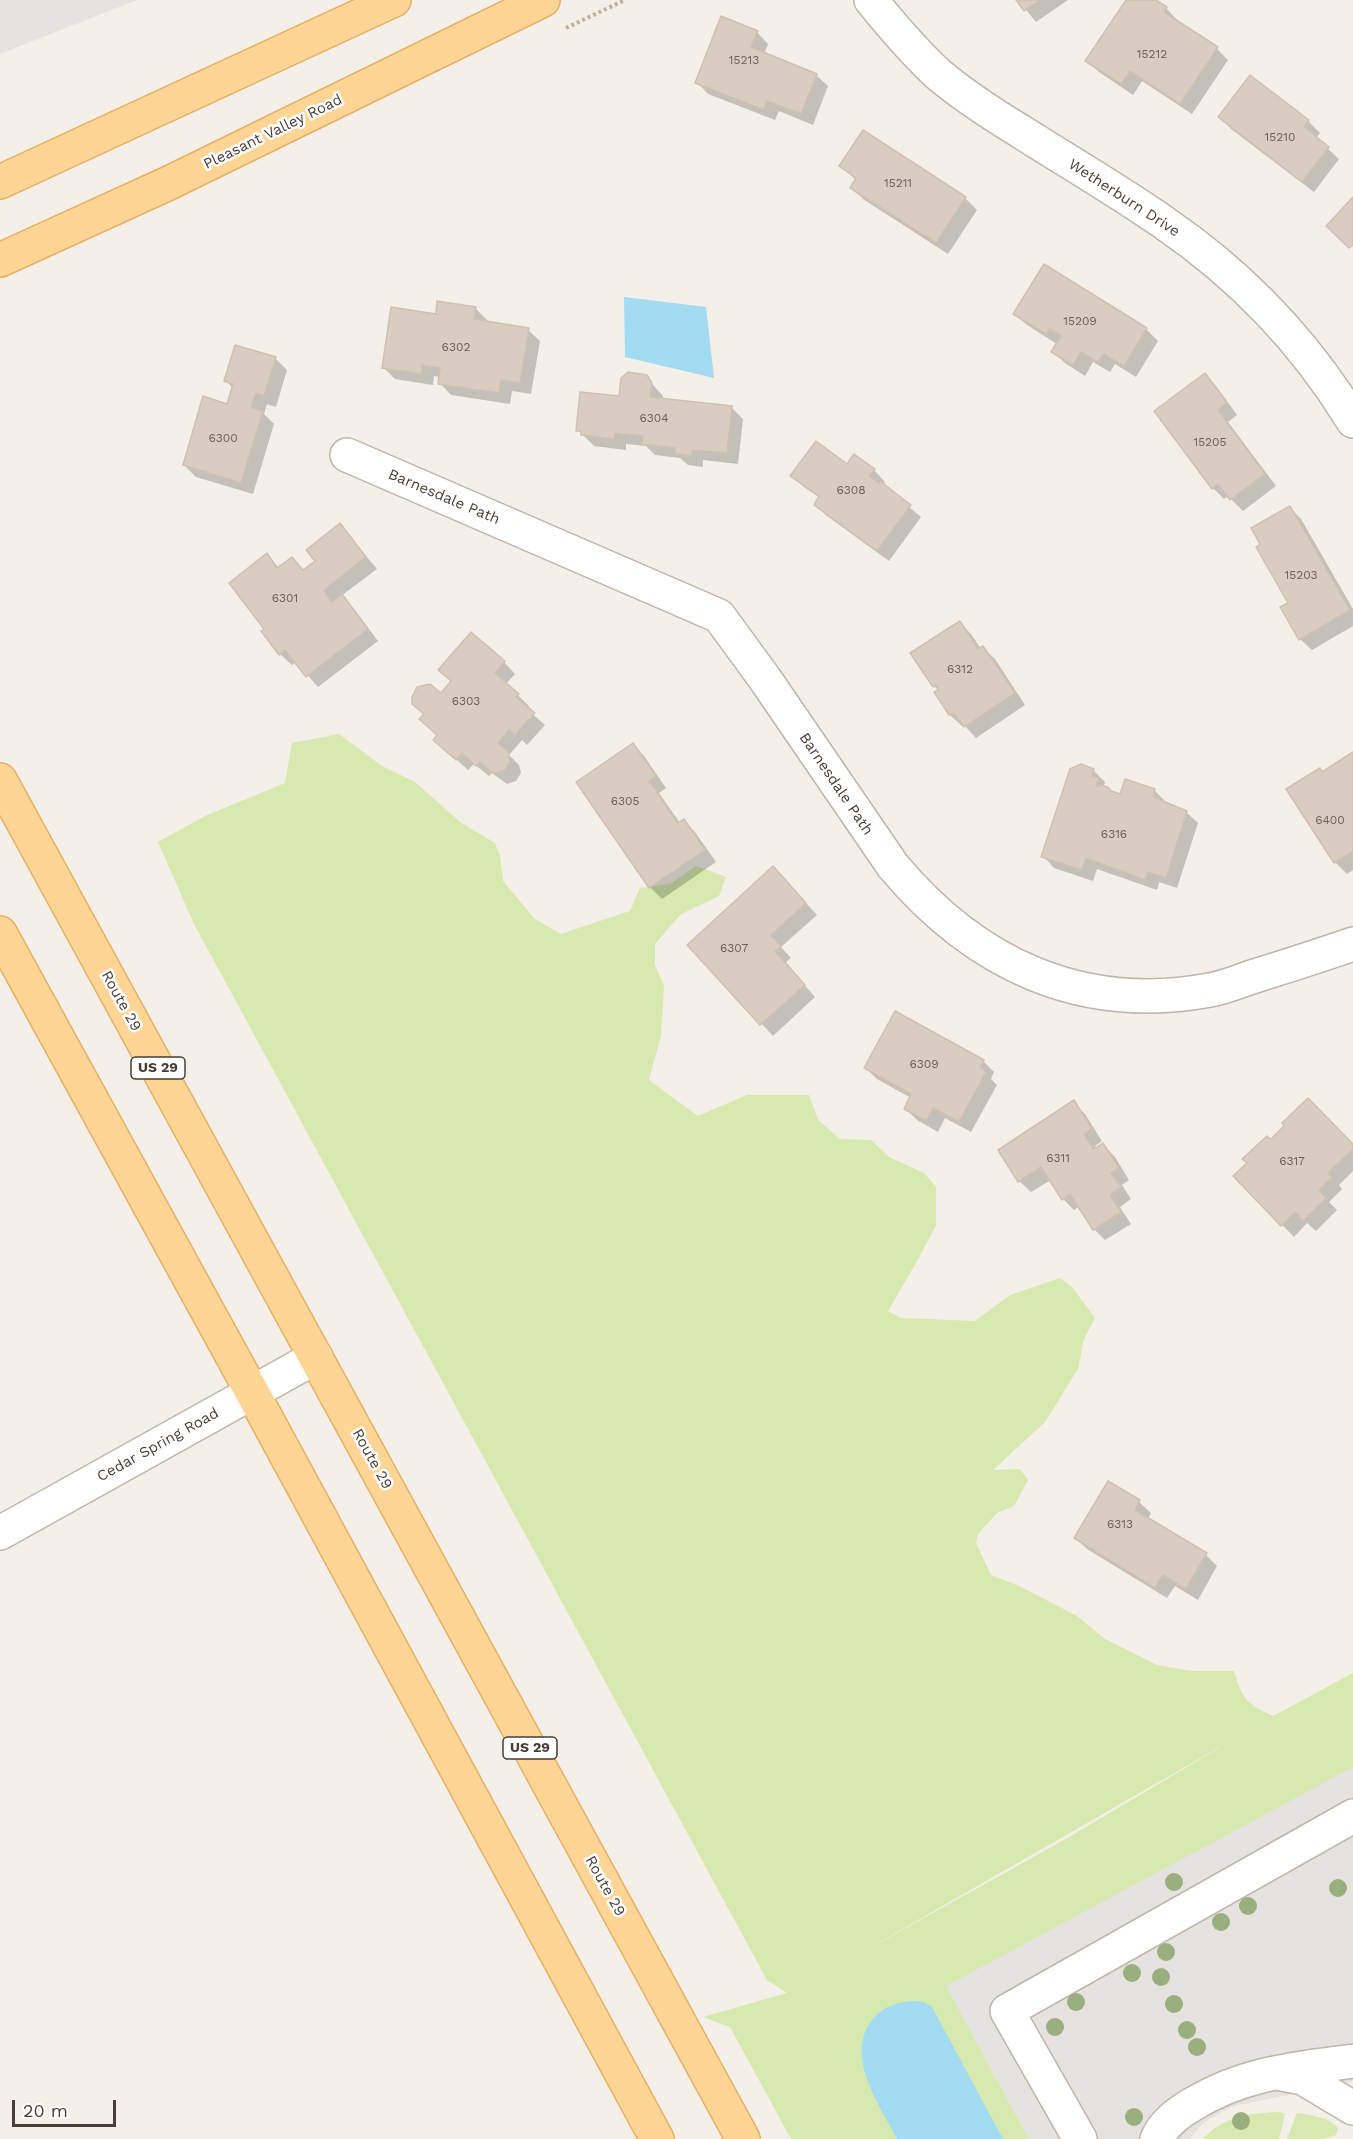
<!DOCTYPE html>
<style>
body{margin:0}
#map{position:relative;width:1353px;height:2139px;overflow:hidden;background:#f4efe8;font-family:"Work Sans",sans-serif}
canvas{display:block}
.scale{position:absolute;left:12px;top:2100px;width:104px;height:27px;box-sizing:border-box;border:3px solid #483f36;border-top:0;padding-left:8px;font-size:18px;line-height:21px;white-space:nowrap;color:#483f36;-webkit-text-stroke:4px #fff;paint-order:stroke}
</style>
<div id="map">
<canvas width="1353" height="2139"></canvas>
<div class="scale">20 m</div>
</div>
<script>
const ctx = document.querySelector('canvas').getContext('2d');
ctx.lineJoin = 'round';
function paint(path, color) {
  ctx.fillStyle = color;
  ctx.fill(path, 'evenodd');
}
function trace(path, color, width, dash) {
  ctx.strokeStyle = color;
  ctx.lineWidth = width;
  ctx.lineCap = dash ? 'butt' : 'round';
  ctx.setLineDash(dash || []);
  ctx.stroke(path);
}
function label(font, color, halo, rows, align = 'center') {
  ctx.font = font + ' "Work Sans",sans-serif';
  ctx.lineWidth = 5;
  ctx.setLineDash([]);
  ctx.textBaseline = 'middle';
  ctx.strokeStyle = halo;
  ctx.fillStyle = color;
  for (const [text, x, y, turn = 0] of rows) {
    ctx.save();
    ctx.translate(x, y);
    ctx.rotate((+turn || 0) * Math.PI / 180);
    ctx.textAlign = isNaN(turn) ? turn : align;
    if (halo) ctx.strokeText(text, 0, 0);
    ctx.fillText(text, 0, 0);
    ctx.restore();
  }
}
paint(new Path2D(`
 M339,734l43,32 33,16 45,40 35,21 5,13 3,25 32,38 26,15 69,-23 10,-23 30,-4 26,-18 30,11 -7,19 -38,18 -26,30v21l9,21 -3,49 -12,45 49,36 49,-21h62l9,25 22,19 31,1 18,17 35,16 12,14v38l-16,31 -32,55 13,7 74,3 35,-26 50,-17 12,9 23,31 -11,21 -6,30 -33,53 -52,48 27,-1 8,11 -14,26 -17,7 -19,21 -2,9 15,32 28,11 58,30 28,23 52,26 36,6h41c8,27 12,33 39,45l80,-43v124l-392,216 68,126h-238l-61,-112 -27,-10 84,-24 -20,-13 -573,-1056 -36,-82 47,-26 80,-33 7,-40zM1219,1748l-155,92 -205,114 359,-206z
 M1280,2112l5,2 -6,25h-76c21,-23 47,-26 77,-27z
 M1297,2113c13,2 32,4 41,15l-2,7 -12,4h-37z`), '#d6e9af');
paint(new Path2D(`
 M0,0h137l-137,54z
 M1353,1767v313l-2,2 -117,24 -22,11 -12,9 -10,13h-161l-83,-153z`), '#e5e2e0');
paint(new Path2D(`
 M624,297l82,10 8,71 -89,-21z
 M914,2001l10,1 8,5 71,132h-106c-17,-34 -54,-84 -24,-120 11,-13 24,-17 41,-18z`), '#a3dbf2');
paint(new Path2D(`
 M1018,0h50l-32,22z
 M1128,0h25l13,8 11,12 -1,2 41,27 11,11 -36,54 -50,-33 -9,14 -34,-23 -12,-11z
 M757,32l11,12 -4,10 52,21 12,11 -15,39 -34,-14 -4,9 -67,-26 -11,-12z
 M1250,77l58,44 12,12 -4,5 23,21 -25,33 -83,-63 -11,-12z
 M841,166l124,32 12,12 -29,44 -85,-55 -11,-12 4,-7z
 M1045,266l101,63 12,12 -22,36 -21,-13 -5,8 -17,-10 -8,14 -20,-13 -12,-12 4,-7 -30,-19 -12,-11z
 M475,308l12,12 -1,3 42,7 12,11 -9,53 -19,-3 -2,13 -59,-9 -11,-12v-6l-6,-1 -1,9 -38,-6 -12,-12 54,-51z
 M275,358l12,12 -11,37 -9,-3 -3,10 10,10 -21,70 -57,-17 -12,-12 44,-60 5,-17 -7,-7z
 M1204,375l12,11 21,29 -9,7 48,64 -33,25 -15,-15 -4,3 -11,-11z
 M646,377l17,19v4l68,7 12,12 -5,45 -35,-4v7l-15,-2 -8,-7 -25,-3 -9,-9 -20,-2v6l-32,-4 -16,-16z
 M847,466l27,4 11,12 -2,3 38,32 -32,44 -62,-45 -12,-11 5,-7 -16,-11 -12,-11z
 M1290,508l11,11 52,90v17l-41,24 -12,-11 -10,-36z
 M340,525l37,44 -36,27 12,12 25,33 -60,46 -22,-25 -4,3 -12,-11 -14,-25 1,-74 12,13 13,-9 12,12 13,-10z
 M960,623l11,11 10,15 2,-1 12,11 30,46 -49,33 -12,-13 -2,1 -12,-11 -11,-24 -5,-5z
 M504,662l11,12 -9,10 23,22 -2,3 18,16 -18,20 -5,-5 -13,15 10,10 2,8 -5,8 -9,3 -15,-11 -3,3 -15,-12 -6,6 -33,-30 4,-5 2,-40z
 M633,745l11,11 22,32 -7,5 21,30 4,-2 11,11 21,30 -54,37 -12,-12 -72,-104z
 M1353,754v116l-6,4 -12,-12 -12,-89z
 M1093,770l12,12 -1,3 9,9 7,2 34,-6 12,12 -1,2 21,8 12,11 -21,65 -18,-6 -2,8 -60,-21 -4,12 -39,-13 -11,-12z
 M785,880l32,35 -36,32 10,11 -6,5 30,34 -42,39 -84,-91z
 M983,1061l11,11 -3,7 6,6 -26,47 -26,-14 -7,14 -21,-12 -12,-12 6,-10 -34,-19 -11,-11z
 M1073,1102l12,12 17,27 -7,5 2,3 6,-4 12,12 14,23 -7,5 9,14 -11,8 11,17 -26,16 -11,-11 -14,-23 -6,4 -11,-11 -12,-19 -20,12 -12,-11z
 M1271,1141l82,5v25l-14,14 3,4 -13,13 8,8 -21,21 -9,-8 -13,14 -59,-61z
 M1108,1483l31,19 12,11 -3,6 58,36 11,11 -19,34 -23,-14 -8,12 -80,-49 -11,-11z`), '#0003');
const building = new Path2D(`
 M1016,0h24l-16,11z
 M1126,0h30l11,7 -3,5 54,35 -38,57 -50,-33 -9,13 -36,-23z
 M721,16l37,15 -7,16 66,27 -16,40 -34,-13 -3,9 -69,-27z
 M1250,75l59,45 -5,7 25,20 -27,35 -84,-65z
 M863,130l103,67 -30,46 -86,-55 6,-10 -17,-12z
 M1353,197v48l-4,3 -23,-22z
 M1044,264l103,64 -23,38 -21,-12 -5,8 -17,-10 -8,13 -22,-13 10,-16 -11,-7 -4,5 -33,-20z
 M437,301l39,6 -2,12 55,9 -9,55 -19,-3 -2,13 -61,-9 2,-16 -18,-3 -1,9 -39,-6 9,-61 45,7z
 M235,345l41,12 -12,39 -8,-3 -5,14 12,4 -22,72 -58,-18 20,-69 24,8 6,-20 -9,-3z
 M628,372l19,3 5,8 -2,14 82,9 -5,47 -35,-3v6l-17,-2v-6l-33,-4 1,-8 -28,-3 -1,6 -33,-4v-4h-5l4,-39 39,4 2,-18z
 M1205,373l22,30 -9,7 47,64 -35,26 -12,-16 -6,5 -58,-78z
 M816,441l31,23 7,-10 21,15 -6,7 10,7 1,-2 31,24 -34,46 -63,-46 5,-9 -29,-20z
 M1290,506l60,104 -51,30 -19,-33 8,-4 -32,-56 4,-3 -9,-16z
 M340,523l26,34 -42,33 8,12 10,-8 26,35 -62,48 -21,-27 -6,5 -18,-24 3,-2 -35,-46 38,-30 10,15 15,-11 11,13 12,-9 -9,-11z
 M960,621l18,28 5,-3 32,47 -51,34 -10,-14 -5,2 -15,-23 5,-2 -3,-5 -3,2 -23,-34z
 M471,632l34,29 -10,12 24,21 -3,3 19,16 -20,22 -6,-5 -11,13 10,9 2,9 -5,9 -10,3 -4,-1 -11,-10 -4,4 -14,-13 -6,7 -23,-20 4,-5 -18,-16 5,-5 -12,-10v-7l5,-10 13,-3 11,9 10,-12 -13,-11z
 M633,743l23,33 -7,5 29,42 6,-4 21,31 -56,38 -73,-106z
 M1353,752v99l-19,12 -48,-74 34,-21 2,4z
 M1081,764l13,5 -2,7 7,2 -3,8 3,1 3,-2 7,3 2,3 9,3 5,-15 30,10 -2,8 34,14 -21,67 -18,-6 -3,8 -59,-22 -4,12 -41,-13 29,-88z
 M773,866l33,37 -35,32 10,11 -6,5 30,34 -45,40 -73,-80z
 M895,1011l89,49 -4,8 6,4 -27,50 -26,-14 -7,13 -22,-12 7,-15 -47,-26z
 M1308,1098l45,46v5l-25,24 4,4 -13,13 7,8 -23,23 -8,-9 -14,14 -48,-50 14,-13 -5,-4 25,-23 4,3 13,-13 -2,-3z
 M1074,1100l18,29 -8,5 10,15 9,-6 16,25 -8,5 10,14 -11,8 11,17 -28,18 -23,-36 -8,6 -21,-33 -23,15 -20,-32z
 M1108,1481l32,19 -5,10 72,43 -21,36 -23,-14 -8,13 -81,-50z`);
paint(building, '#d9ccc0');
trace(building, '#d1c0b0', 1.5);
const minor = new Path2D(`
 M871,0c21,26 42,51 67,74 26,22 54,40 82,57 47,30 97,59 143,91 76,52 142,120 190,199
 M347,455l372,161 46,63 128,187c82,98 188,148 317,124 16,-3 32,-10 48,-15 32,-10 63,-20 95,-31
 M0,1533l316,-176
 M1282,2074l21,4 50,30
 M1080,2139l-73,-128 346,-195
 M1157,2139c7,-16 21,-26 36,-35 52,-31 101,-35 160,-43`);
const major = new Path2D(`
 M0,182l394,-182
 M0,260l169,-77 374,-183
 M0,780l743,1359
 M0,933l252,459 405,747`);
trace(minor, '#c0b5aa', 36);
trace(major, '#e7b063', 36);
trace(new Path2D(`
 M566,28l59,-28`), '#c2b09b', 4, [3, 3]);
trace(minor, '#fff', 33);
trace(major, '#ffd596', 33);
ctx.fillStyle = '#9aaf7e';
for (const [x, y] of [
 [1174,1882],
 [1338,1888],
 [1248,1906],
 [1221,1922],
 [1166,1952],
 [1132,1973],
 [1161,1977],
 [1076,2002],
 [1174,2004],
 [1055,2027],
 [1187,2030],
 [1197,2047],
 [1134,2117],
 [1241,2121]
]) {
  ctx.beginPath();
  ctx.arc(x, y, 9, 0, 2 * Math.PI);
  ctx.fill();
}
label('12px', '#6c6258', null, [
 ["15212",1152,54],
 ["15213",744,60],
 ["15210",1280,137],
 ["15211",898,183],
 ["15209",1080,321],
 ["6302",456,347],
 ["6304",654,418],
 ["6300",223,438],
 ["15205",1210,442],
 ["6308",851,490],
 ["15203",1301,575],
 ["6301",285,598],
 ["6312",960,669],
 ["6303",466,701],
 ["6305",625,801],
 ["6400",1330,820],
 ["6316",1114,834],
 ["6307",734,948],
 ["6309",924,1064],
 ["6311",1058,1158],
 ["6317",1292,1161],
 ["6313",1120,1524]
]);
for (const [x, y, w] of [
 [158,1068,54],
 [530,1748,54]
]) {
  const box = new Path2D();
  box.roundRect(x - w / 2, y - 11, w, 22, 4.5);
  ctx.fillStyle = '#fff';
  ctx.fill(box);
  trace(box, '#483f36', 1.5);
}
label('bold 14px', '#483f36', null, [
 ["US 29",158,1068],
 ["US 29",530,1748]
]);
label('15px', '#483f36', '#fff', [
 ["Pleasant Valley Road",273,132,-26],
 ["Wetherburn Drive",1124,198,33],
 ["Barnesdale Path",444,497,23],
 ["Barnesdale Path",836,784,56],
 ["Route 29",121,1001,61],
 ["Cedar Spring Road",158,1445,-29],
 ["Route 29",372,1459,61],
 ["Route 29",605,1886,61]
]);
</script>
